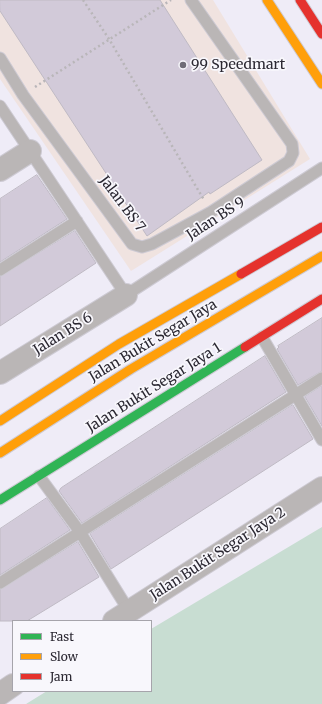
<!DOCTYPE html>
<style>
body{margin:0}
#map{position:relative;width:322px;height:704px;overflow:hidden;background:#efecf7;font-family:Merriweather,serif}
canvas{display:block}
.legend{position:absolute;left:12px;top:620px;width:140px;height:72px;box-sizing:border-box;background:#f8f7fc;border:1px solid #a6a4ab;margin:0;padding:5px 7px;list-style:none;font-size:12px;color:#2b2832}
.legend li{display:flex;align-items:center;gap:8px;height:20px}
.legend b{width:20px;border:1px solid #a6a4ab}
</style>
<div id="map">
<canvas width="322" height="704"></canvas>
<ul class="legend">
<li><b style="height:5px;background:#30b455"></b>Fast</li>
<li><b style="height:5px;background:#ff9f0a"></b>Slow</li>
<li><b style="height:5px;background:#e5322d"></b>Jam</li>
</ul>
</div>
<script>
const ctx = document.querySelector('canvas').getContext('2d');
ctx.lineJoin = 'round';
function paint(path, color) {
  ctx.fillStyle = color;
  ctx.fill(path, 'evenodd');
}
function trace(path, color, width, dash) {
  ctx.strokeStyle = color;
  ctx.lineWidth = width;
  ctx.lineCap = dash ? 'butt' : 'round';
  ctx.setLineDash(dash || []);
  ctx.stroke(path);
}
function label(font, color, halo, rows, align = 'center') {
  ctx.font = font + ' Merriweather,serif';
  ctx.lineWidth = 3.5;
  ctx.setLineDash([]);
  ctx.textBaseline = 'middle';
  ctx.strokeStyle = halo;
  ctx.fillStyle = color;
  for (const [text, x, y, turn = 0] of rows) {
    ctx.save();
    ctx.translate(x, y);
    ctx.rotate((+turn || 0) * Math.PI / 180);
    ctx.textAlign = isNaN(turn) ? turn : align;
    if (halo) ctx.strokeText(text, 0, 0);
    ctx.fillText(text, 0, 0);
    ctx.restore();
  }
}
paint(new Path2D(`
 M0,0h213l97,159 -179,112 -131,-192z`), '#f0e3e0');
paint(new Path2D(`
 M322,527v177h-296l21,-13h104v-62z`), '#c8ddd2');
const building = new Path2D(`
 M0,0h160l102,160 -52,34 -1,-2 -62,44 -147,-225z
 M37,175l30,44 -67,43v-63z
 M75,231l21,32 -96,63v-49z
 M322,318v53l-24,14 -21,-36 2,-2 -1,-1z
 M265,356l21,36 -204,131 -23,-32 2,-3z
 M322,386v40l-17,-29z
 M293,405l20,34 -202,130 -21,-35z
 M47,498l23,32 -70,45v-46z
 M78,542l21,35 -72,44h-27v-31z`);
paint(building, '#d2cad9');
trace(building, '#bfbac4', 1);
const lane = new Path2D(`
 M0,58l23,37 109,149 10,3 10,-3 59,-32 78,-51 4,-8 -1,-9 -101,-144
 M0,106l126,189 196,-127
 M0,270l77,-49
 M262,337l60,103
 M39,476l41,56 49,79
 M0,583l322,-205`);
const street = new Path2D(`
 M0,170l30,-19
 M0,373l126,-78
 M114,621l208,-133
 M0,694l13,-9`);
const fast = new Path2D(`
 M0,500l245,-153`);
const slow = new Path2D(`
 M267,0l55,84
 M0,421l119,-77 122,-70
 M0,453l131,-84 191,-113`);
const jam = new Path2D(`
 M300,0l22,34
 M241,274l81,-47
 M245,347l77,-48`);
trace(lane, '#cdcad3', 13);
trace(street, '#cdcad3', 24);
trace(fast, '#cdcad3', 11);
trace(slow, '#cdcad3', 11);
trace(jam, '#cdcad3', 11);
trace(new Path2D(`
 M83,0l26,39 95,161
 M35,87l136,-87`), '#b9b6b9', 2.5, [2, 3]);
trace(lane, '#bab6b6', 11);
trace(street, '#bab6b6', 22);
trace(fast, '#30b455', 9);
trace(slow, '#ff9f0a', 9);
trace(jam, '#e5322d', 9);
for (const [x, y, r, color] of [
 [183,65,4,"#706d77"]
]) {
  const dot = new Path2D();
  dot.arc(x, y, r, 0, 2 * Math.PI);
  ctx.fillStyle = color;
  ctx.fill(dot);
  trace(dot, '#f8f7fc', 1.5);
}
label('14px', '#2b2832', '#f8f7fc', [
 ["99 Speedmart",191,65]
], 'left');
label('14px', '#2b2832', '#f8f7fc', [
 ["Jalan BS 7",122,204,53],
 ["Jalan BS 9",216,219,-33],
 ["Jalan BS 6",63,334,-32],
 ["Jalan Bukit Segar Jaya",153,341,-31],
 ["Jalan Bukit Segar Jaya 1",154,388,-32],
 ["Jalan Bukit Segar Jaya 2",218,554,-33]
]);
</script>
